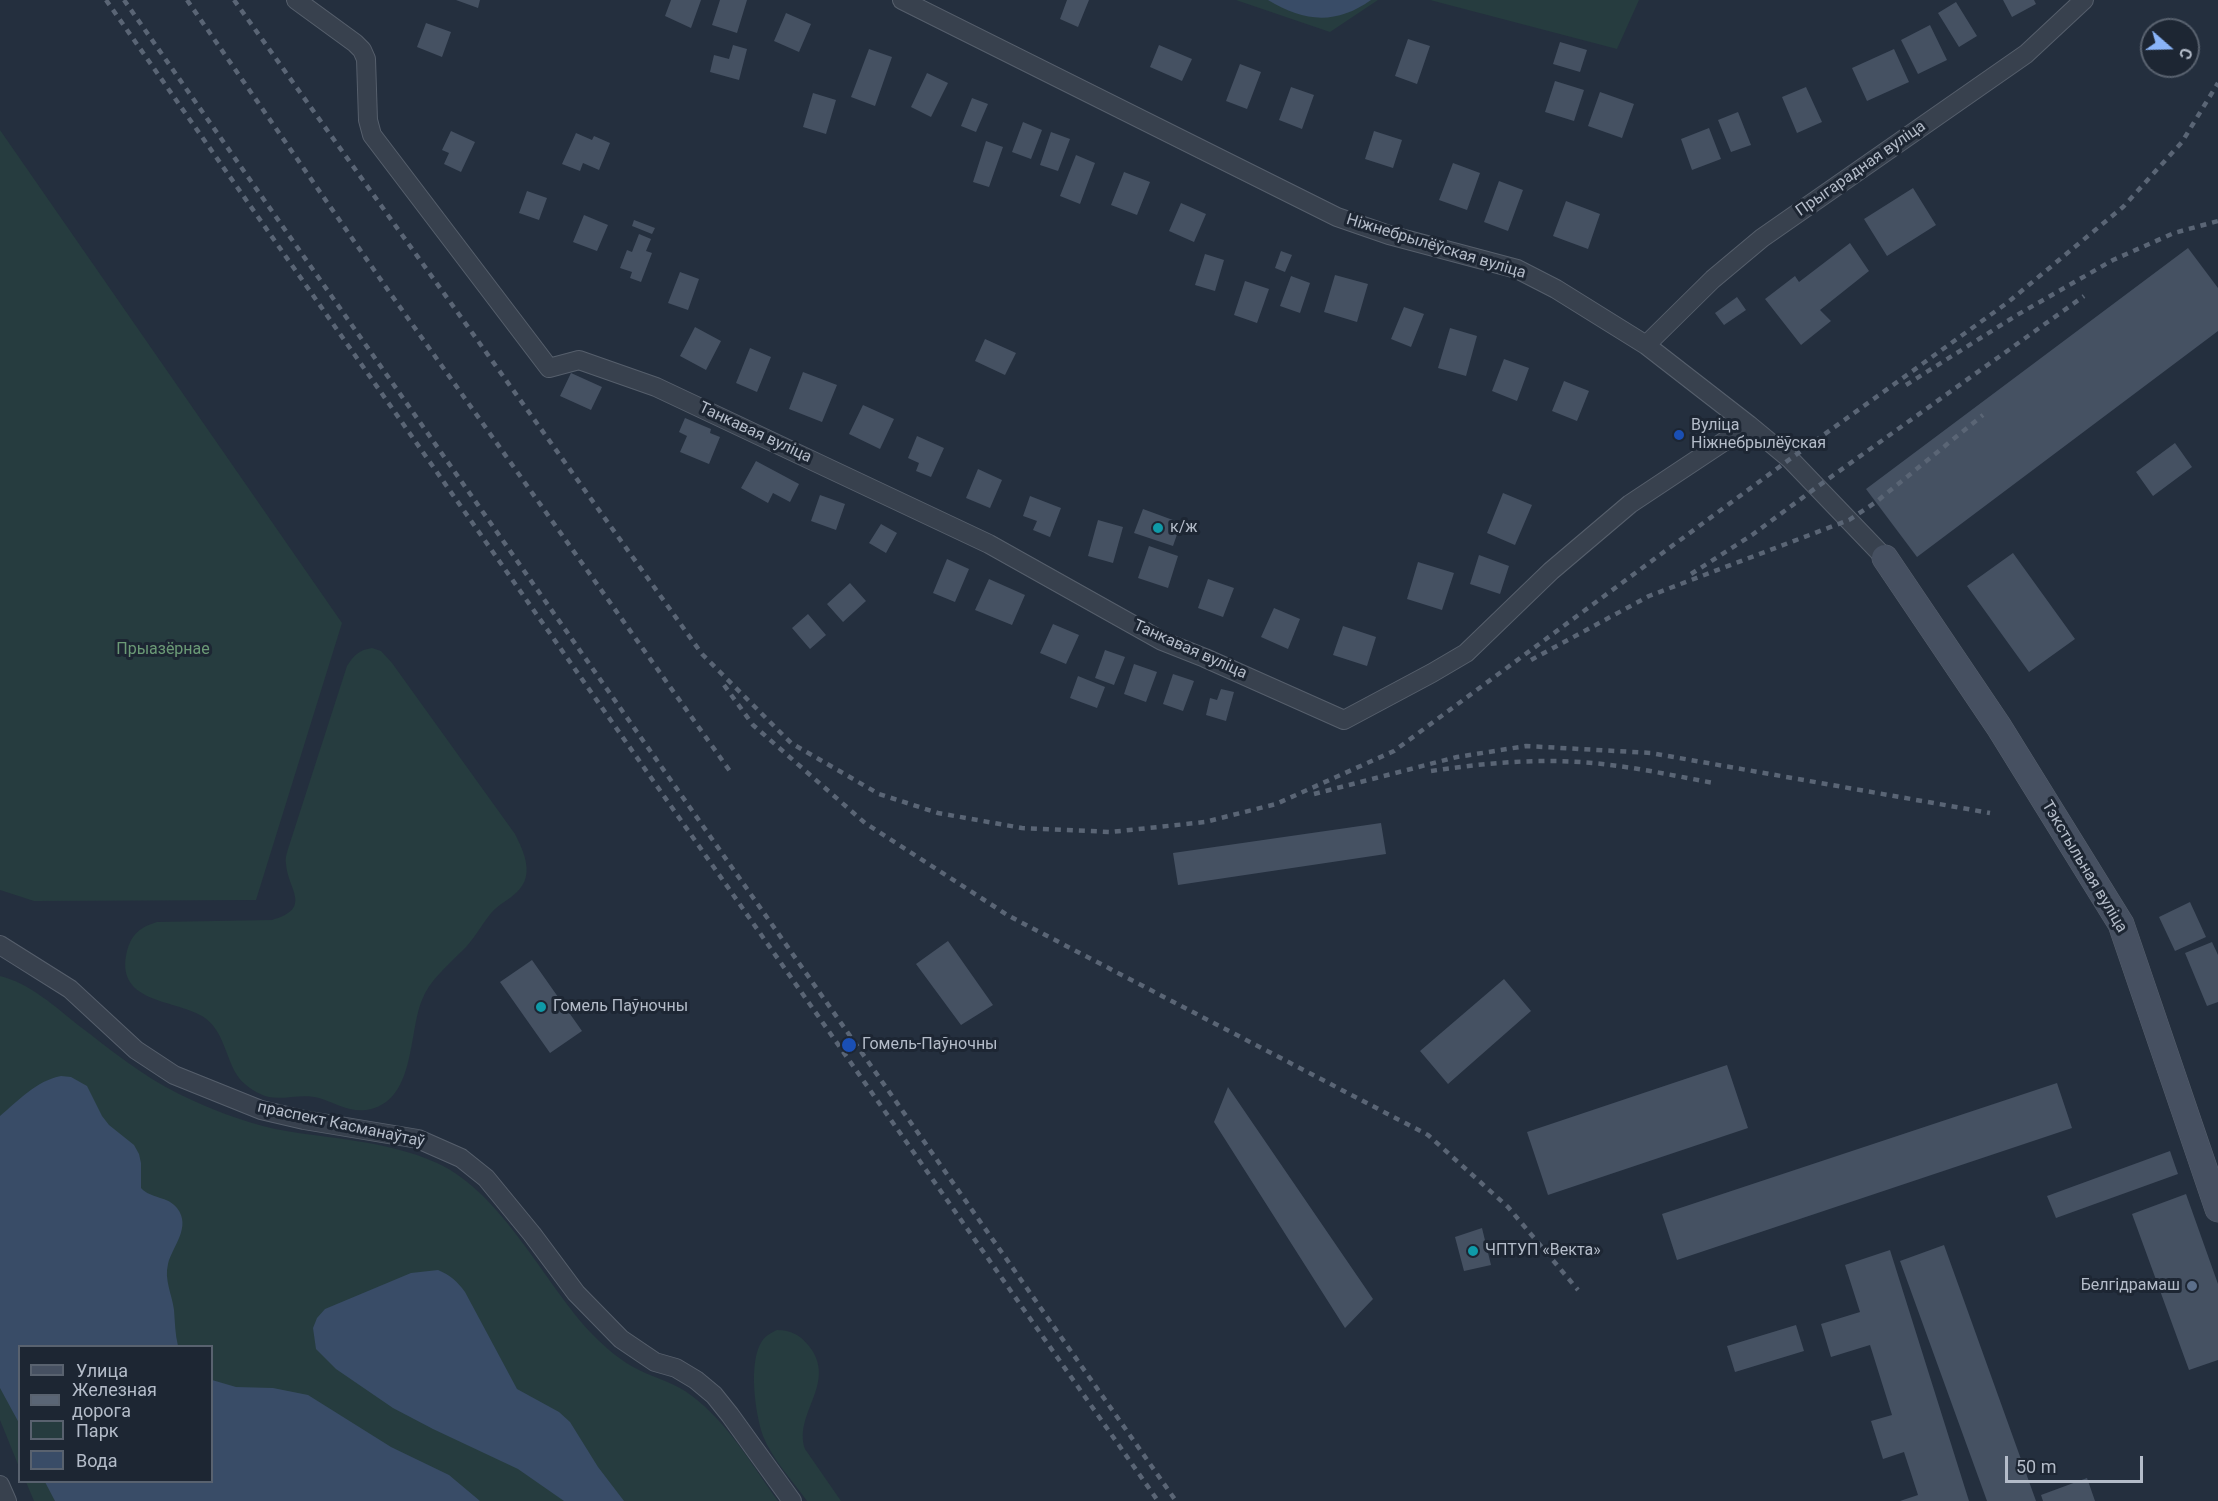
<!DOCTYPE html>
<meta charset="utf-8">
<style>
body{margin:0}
#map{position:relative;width:2218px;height:1501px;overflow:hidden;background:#242f3e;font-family:Roboto,sans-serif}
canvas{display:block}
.legend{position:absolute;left:18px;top:1345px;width:195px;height:138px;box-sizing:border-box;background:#1d2633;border:2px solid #59626f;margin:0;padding:8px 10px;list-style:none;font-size:18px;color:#b4bcc9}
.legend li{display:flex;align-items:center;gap:12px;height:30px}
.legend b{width:30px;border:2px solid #59626f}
.north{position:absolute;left:2140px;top:18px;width:60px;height:60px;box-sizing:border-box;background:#1d2633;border:2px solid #59626f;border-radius:50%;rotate:110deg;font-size:16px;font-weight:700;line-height:24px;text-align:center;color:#b4bcc9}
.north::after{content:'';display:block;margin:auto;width:21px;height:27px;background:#8ab4f8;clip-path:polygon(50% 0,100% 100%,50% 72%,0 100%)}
.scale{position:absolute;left:2005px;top:1456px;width:138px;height:27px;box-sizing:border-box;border:3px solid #b4bcc9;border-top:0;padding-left:8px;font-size:18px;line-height:21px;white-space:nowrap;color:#b4bcc9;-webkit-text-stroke:4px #1d2633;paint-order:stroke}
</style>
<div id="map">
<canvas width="2218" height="1501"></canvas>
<ul class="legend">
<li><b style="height:8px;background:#465061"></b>Улица</li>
<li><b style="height:8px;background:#5a6575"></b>Железная дорога</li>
<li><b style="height:16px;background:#263c3f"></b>Парк</li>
<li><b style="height:16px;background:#394c67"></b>Вода</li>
</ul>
<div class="north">С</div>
<div class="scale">50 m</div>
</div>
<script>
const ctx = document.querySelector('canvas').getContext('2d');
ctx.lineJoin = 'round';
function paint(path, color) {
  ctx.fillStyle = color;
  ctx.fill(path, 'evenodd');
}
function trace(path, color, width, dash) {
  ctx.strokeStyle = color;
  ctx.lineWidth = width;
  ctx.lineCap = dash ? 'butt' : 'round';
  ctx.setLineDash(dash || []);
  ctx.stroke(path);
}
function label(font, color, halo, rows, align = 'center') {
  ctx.font = font + ' Roboto,sans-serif';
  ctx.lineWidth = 6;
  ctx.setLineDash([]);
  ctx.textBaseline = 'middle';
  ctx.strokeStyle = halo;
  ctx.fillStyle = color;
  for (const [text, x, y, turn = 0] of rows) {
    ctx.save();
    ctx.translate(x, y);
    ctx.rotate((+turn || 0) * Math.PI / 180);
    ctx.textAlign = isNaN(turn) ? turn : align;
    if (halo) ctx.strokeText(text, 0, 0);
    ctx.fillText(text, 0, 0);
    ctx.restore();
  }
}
paint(new Path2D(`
 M1236,0h142l-48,32z
 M1430,0h209l-22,49z
 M0,130l342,493 -86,277 -222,1 -34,-11z
 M372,648l9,3 11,12 123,171c9,18 20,41 2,58 -8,8 -18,12 -25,20 -11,13 -18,28 -30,39 -14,14 -33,30 -40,49 -14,33 -6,103 -56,110 -18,2 -31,-7 -47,-12 -16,-5 -34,2 -50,-1 -10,-2 -24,-11 -30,-19 -14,-19 -14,-48 -37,-62 -29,-17 -88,-13 -75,-65 5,-18 14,-24 30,-29l115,-2c42,-12 15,-31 14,-57 -1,-5 1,-10 2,-14l59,-183c7,-11 12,-16 25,-18z
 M0,976c29,7 56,31 78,49 32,24 64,51 101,69 29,14 64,28 96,35 53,10 112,11 162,34 66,30 107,121 156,172 13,13 29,27 46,35 18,9 37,13 53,26 36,27 60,69 86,105h-744l-8,-19h186v-136h-192l-1,121 -19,-47z
 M777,1330c14,0 23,5 32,16 29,37 -16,67 -4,103l36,52h-34c-14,-20 -35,-42 -44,-65 -8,-23 -15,-74 -1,-95 4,-6 9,-8 15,-11z`), '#263c3f');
paint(new Path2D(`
 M1268,0h103c-35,25 -67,22 -103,0z
 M61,1076l10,1 16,9 15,30 7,9 25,20 5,9 2,9v25c10,11 27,8 36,20 15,19 -5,39 -9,56 -4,16 4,30 6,46 1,12 1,24 4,36h-158l-1,77 -19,-35v-272c19,-16 36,-35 61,-40z
 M438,1270c12,5 19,11 27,22l52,97 42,23 11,10 28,45 26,34h-60l-46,-32 -85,-40 -40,-21 -57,-39 -20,-20 -3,-21 4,-10 8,-9 86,-36z
 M212,1380l24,7 37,1 35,7 83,52 58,28 31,26h-425l-10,-19h167z`), '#394c67');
paint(new Path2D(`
 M456,0h24l-2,8z
 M671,0h30l-10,28 -26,-12z
 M720,0h27l-10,33 -25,-8z
 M1067,0h22l-11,27 -18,-8z
 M2003,0h31l2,4 -24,13z
 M1956,2l21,34 -18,11 -21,-34z
 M786,13l25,11 -12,28 -25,-11z
 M426,23l25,9 -9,25 -25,-10z
 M1930,25l17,35 -29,14 -17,-34z
 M1408,39l22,7 -13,38 -22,-8z
 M1560,42l27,8 -7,22 -27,-8z
 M733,45l14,4 -8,31 -29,-8 4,-17 15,4z
 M1159,45l33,14 -10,22 -32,-14z
 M869,49l23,8 -17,49 -24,-9z
 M1894,49l15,33 -42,19 -15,-33z
 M1240,64l21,8 -14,37 -21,-8z
 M927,73l21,10 -17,34 -20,-10z
 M1555,81l29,9 -10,31 -29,-9z
 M1291,87l23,8 -12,34 -23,-9z
 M1806,87l16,35 -25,11 -15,-36z
 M1600,92l34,12 -12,34 -34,-12z
 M813,93l23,7 -10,34 -23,-7z
 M972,98l16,6 -12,28 -15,-6z
 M1738,112l13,33 -20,7 -13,-32z
 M1023,122l19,8 -11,29 -19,-7z
 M1709,128l12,31 -29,11 -11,-31z
 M451,131l24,11 -14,30 -17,-8 5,-11 -7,-3z
 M1374,131l28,9 -9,28 -28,-9z
 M1051,132l19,7 -12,32 -18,-6z
 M576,133l16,7 2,-4 16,7 -11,27 -16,-7 -3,8 -18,-7z
 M986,141l17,6 -14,40 -16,-5z
 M1076,155l19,8 -15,41 -20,-8z
 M1453,163l27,10 -13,37 -28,-10z
 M1124,172l26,10 -13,33 -26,-10z
 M1499,181l24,9 -15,41 -24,-9z
 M1913,188l23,37 -49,31 -23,-37z
 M527,191l20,7 -8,22 -20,-7z
 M1566,201l34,13 -12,35 -35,-13z
 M1181,203l25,11 -12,28 -25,-11z
 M584,215l24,10 -11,26 -24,-9z
 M634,220l21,8 -3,6 -20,-8z
 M639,234l12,5 -5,12 6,2 -11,29 -11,-4 2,-6 -12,-4 7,-18 5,2z
 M1850,243l19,28 -49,39 11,11 -30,24 -36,-46 30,-23 4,6z
 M2188,248l30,40v43l-301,226 -51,-68z
 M1281,251l11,4 -7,17 -10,-4z
 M1205,254l19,6 -9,31 -20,-6z
 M680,272l19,7 -11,31 -20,-7z
 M1335,275l33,9 -11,38 -33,-10z
 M1291,276l19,7 -10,30 -20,-7z
 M1245,281l24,8 -12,34 -23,-8z
 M1737,297l9,13 -22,15 -9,-12z
 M1404,307l20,7 -13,33 -20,-8z
 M695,327l26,14 -15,29 -26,-14z
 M1450,328l27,8 -11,40 -28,-8z
 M985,339l31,14 -11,22 -30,-14z
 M750,348l21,9 -14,35 -21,-9z
 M1504,359l25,9 -12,33 -25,-10z
 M803,372l34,13 -15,37 -33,-13z
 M571,373l31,14 -11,23 -31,-14z
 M1564,381l25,10 -12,30 -25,-10z
 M863,405l31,14 -14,30 -31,-15z
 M685,418l26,11 -1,4 10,4 -11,27 -29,-12 7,-16 -8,-4z
 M917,436l27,12 -13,29 -15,-6 3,-8 -11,-5z
 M2175,443l17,24 -39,29 -17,-24z
 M756,461l43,23 -9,18 -17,-9 -5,10 -27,-15z
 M978,469l24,11 -12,28 -24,-10z
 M1503,493l29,12 -17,40 -28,-12z
 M820,495l25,9 -9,26 -25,-9z
 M1030,496l31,12 -11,29 -17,-7 4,-9 -14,-5z
 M1143,509l38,14 -8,23 -39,-13z
 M1098,520l25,7 -10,36 -25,-7z
 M881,524l16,9 -11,20 -17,-10z
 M1149,546l29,10 -10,32 -30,-10z
 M2013,553l62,86 -46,33 -62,-86z
 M1479,555l30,11 -9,28 -30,-10z
 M947,559l22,10 -14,33 -22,-9z
 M1418,562l36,11 -12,37 -35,-11z
 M989,579l36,16 -13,30 -37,-15z
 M1208,579l26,9 -11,29 -25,-9z
 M850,583l16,18 -23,21 -16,-18z
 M1274,608l26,11 -12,30 -27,-12z
 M808,614l18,21 -16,14 -18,-21z
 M1053,624l26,11 -13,29 -26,-11z
 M1343,626l33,11 -9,29 -34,-11z
 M1105,650l20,7 -11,28 -19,-7z
 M1134,664l23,8 -11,30 -22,-8z
 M1173,674l21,7 -11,30 -20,-7z
 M1078,676l27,11 -8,21 -27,-10z
 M1221,689l13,3 -8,29 -20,-6 4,-17 7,2z
 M1381,823l5,31 -208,31 -5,-32z
 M2190,902l16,35 -31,14 -16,-34z
 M948,941l45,64 -32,20 -45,-61z
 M2212,942l6,13v47l-11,4 -22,-53z
 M532,960l50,71 -32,22 -50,-71z
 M1504,979l27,32 -83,73 -28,-33z
 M1727,1065l21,63 -200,67 -21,-63z
 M2057,1083l15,45 -395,132 -15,-46z
 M1228,1087l145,212 -28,29 -131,-206z
 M2170,1151l8,23 -122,44 -9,-22z
 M2186,1194l32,90v76l-29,10 -57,-156z
 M1482,1228l9,37 -27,6 -9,-34z
 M1944,1245l92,256h-49l-87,-240z
 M1890,1250l79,251h-69l18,-6 -14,-43 -21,7 -12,-38 21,-6 -22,-70 -39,12 -10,-33 39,-12 -15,-47z
 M1796,1325l8,26 -69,21 -8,-26z
 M2087,1478l8,23h-52l-2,-6z`), '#455162');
const street = new Path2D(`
 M296,0l59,43 7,7 4,9 2,61 4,15 177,233 30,-8 77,27 333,157 173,97 43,17 139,62 88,-47 34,-20 85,-82 79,-67 119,-79
 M902,0l435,217 52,18 128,34 39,20 90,56 103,80 41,34 95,99
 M1646,345l67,-66 49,-41 264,-184 58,-54
 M0,945l70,44 66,61 38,25 87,35 43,10 114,19 43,19 25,20 46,56 44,59 45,46 34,23 21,6 20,12 18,15 16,20 62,86
 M0,1485l7,16`);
const secondary = new Path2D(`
 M1885,558l114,169 122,197 97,285`);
trace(street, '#565f6c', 20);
trace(secondary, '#565f6c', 27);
trace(street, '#38414e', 18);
trace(secondary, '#465061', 26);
trace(new Path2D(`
 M106,0l1052,1501
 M124,0l1052,1501
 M187,0l203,293 342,481
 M234,0l468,654 89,89 88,51 59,19 84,15 89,4 94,-10 71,-18 118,-53 396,-292 217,-156 116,-96 59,-65 36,-59
 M1906,385l111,-70 96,-55 61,-27 44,-12
 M1691,574l61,-39 65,-48 267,-191
 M1531,660l118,-64 200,-76 27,-18 107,-87
 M724,685l29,40 112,98 144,93 419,219 80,72 70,83
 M1431,771c60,-9 119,-14 179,-6 35,4 70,12 104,18
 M1314,794l143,-37 69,-11 125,7 339,60`), '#5a6575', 4.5, [6, 6]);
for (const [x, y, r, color] of [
 [1679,435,6,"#1a4fb4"],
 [1158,528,6,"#0f9aa8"],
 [541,1007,6,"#0f9aa8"],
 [849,1045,8,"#1a4fb4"],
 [1473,1251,6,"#0f9aa8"],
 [2192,1286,6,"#5c6f8a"]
]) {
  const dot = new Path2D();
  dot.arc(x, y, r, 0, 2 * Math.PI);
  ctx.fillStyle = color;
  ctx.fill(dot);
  trace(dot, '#1d2633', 2);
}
label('16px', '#b4bcc9', '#1d2633', [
 ["Прыгарадная вуліца",1861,169,-35],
 ["Ніжнебрылёўская вуліца",1436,247,17],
 ["Танкавая вуліца",755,433,25],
 ["Танкавая вуліца",1190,650,24],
 ["Тэкстыльная вуліца",2084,867,59],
 ["праспект Касманаўтаў",341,1125,12]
]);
label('16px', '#b4bcc9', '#1d2633', [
 ["Вуліца",1691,426],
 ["Ніжнебрылёўская",1691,444],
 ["к/ж",1170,528],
 ["Гомель Паўночны",553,1007],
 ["Гомель-Паўночны",862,1045],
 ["ЧПТУП «Векта»",1485,1251],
 ["Белгідрамаш",2180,1286,"right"]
], 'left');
label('16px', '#6b9a76', '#1d2633', [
 ["Прыазёрнае",163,650]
]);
</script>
